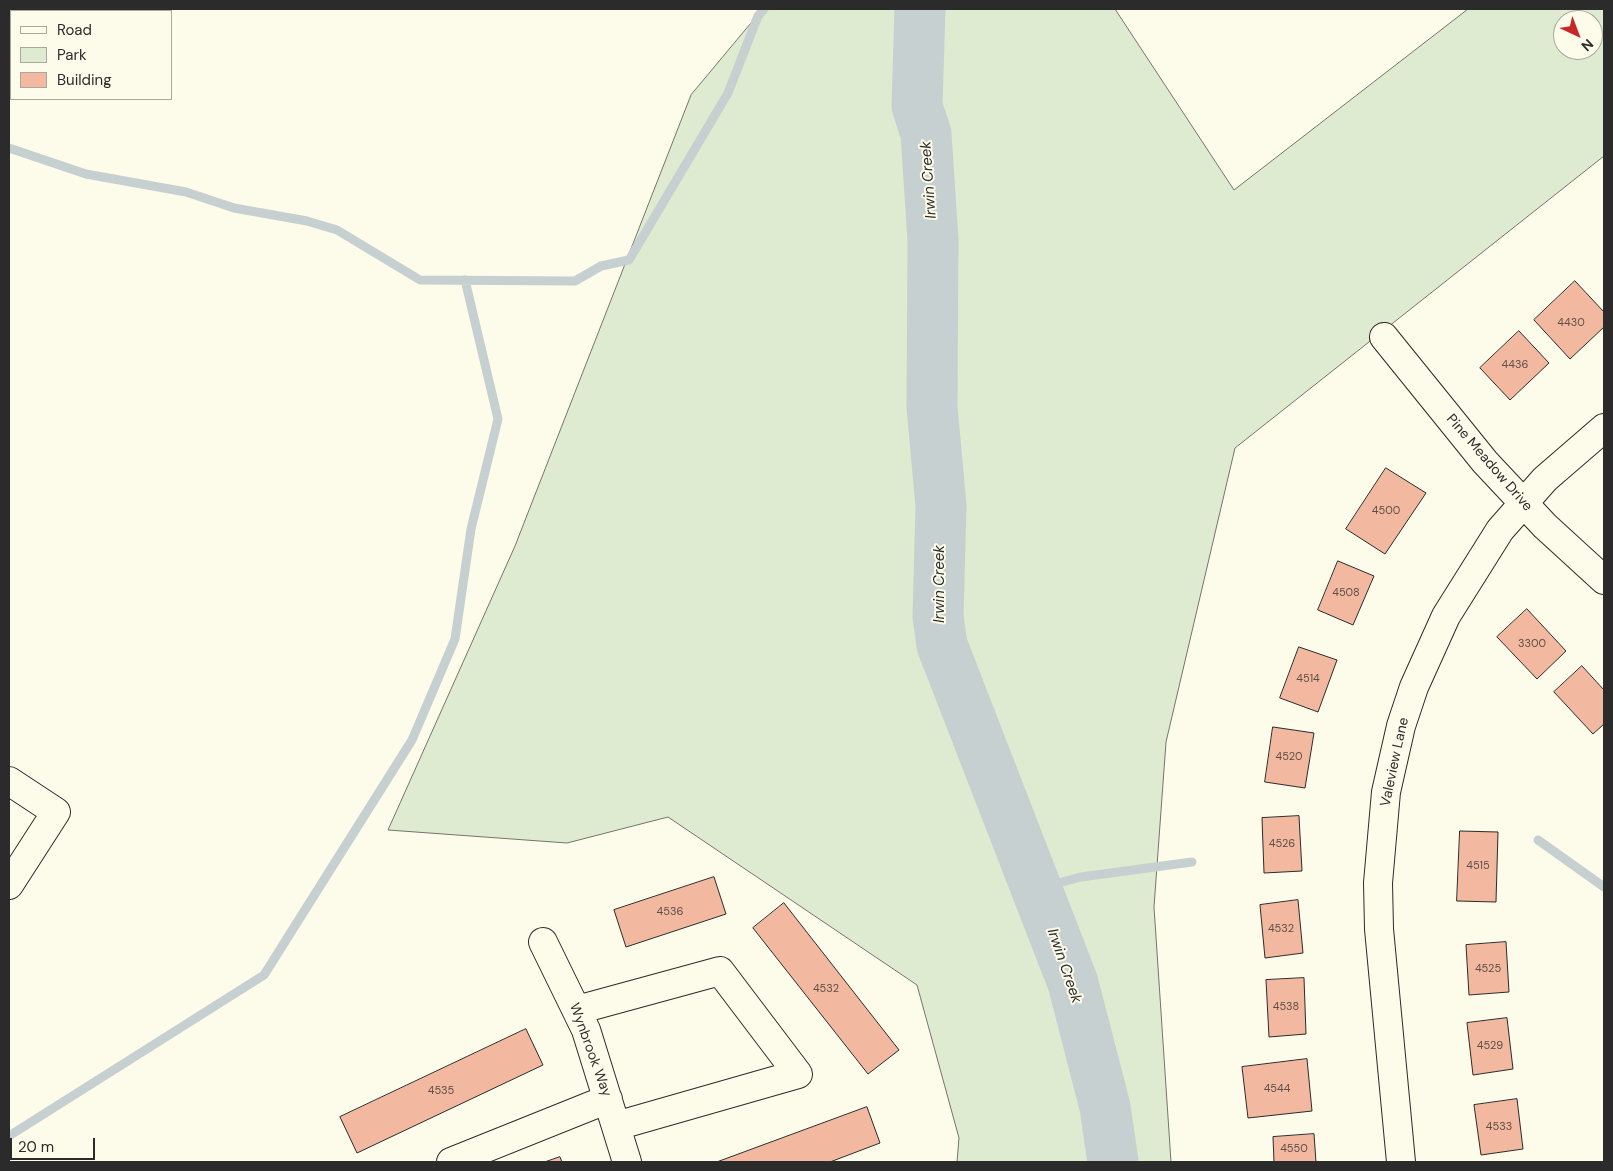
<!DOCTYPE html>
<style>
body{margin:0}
#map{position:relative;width:1613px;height:1171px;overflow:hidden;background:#fdfbea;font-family:"DM Sans",sans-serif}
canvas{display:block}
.frame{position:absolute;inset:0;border:10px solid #2b2b2b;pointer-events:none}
.legend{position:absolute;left:10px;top:10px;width:162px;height:90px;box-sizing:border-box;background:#fdfbea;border:1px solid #a9a89e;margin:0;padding:6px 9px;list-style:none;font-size:15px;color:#2b2b2b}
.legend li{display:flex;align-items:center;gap:10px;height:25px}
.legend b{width:25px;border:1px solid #a9a89e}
.north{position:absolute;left:1553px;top:10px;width:50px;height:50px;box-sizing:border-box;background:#fdfbea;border:1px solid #a9a89e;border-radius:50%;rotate:137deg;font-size:14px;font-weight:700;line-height:20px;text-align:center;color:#2b2b2b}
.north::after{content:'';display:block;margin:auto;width:18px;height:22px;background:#c62828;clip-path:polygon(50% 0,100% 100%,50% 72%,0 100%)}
.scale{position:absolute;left:10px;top:1138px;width:85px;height:22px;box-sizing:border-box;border:2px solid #2b2b2b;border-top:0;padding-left:6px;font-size:15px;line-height:18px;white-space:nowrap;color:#2b2b2b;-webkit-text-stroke:4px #fdfbea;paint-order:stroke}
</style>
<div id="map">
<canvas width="1613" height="1171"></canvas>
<div class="frame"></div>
<ul class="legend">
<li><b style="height:6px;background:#fdfbea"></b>Road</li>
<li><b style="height:14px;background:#deebd1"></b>Park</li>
<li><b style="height:14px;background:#f2b8a0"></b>Building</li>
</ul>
<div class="north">N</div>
<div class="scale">20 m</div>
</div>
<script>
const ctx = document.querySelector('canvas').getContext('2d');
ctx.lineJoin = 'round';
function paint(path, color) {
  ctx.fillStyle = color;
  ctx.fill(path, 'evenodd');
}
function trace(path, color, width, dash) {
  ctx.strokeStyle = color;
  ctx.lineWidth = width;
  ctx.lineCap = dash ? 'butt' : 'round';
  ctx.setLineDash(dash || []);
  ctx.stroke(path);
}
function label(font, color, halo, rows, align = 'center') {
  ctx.font = font + ' "DM Sans",sans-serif';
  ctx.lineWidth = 4;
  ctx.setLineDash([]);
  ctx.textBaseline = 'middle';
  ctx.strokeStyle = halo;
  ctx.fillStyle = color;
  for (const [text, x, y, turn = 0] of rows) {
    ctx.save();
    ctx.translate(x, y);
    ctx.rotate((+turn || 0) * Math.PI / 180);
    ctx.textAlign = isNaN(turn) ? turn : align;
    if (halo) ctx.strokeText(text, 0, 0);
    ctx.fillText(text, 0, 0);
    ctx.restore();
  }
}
const green = new Path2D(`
 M763,9h352l119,181 234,-181h136v147l-369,292 -69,294 -12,165 17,255h-214l2,-24 -42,-153 -249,-168 -101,26 -179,-13 127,-284 176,-451zM1563,20h30v30h-30z`);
paint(green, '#deebd1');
trace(green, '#74746e', 1);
trace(new Path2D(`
 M9,148l77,26 100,18 48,16 73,13 30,9 83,50 155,1 26,-15 28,-6 99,-167 30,-77 6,-7
 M1538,840l66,47
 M1036,889l45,-12 111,-15
 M9,1136l255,-161 148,-235 43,-101 16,-110 27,-110 -33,-139`), '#c7d0d0', 9);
trace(new Path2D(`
 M920,9l-3,97 9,28 7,106 -1,167 9,99 -3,111 4,28 131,338 32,124 8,55`), '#c7d0d0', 51);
const building = new Path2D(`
 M1575,281l29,31v15l-34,32 -36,-39z
 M1519,331l30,32 -39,37 -30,-32z
 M1386,468l40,25 -41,61 -39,-25z
 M1338,561l36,15 -21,49 -35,-15z
 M1527,609l39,42 -29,28 -40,-42z
 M1299,647l38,13 -19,52 -38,-14z
 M1582,666l22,24v34l-11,10 -39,-42z
 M1273,727l41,6 -9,55 -40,-6z
 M1299,816l3,55 -38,2 -2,-55z
 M1460,831l38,1 -2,70 -39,-1z
 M714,877l12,37 -100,33 -12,-37z
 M1298,900l5,53 -38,5 -5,-53z
 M784,903l115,147 -31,24 -115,-146z
 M1506,942l3,50 -40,3 -3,-50z
 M1304,978l2,56 -37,3 -3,-57z
 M1507,1018l6,51 -40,6 -6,-52z
 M526,1029l17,36 -186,88 -17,-36z
 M1307,1059l5,52 -64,7 -6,-51z
 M1517,1099l6,50 -42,6 -7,-50z
 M867,1107l13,36 -50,19h-113z
 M1314,1134l2,28h-42l-1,-25z
 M560,1157l2,5h-17z`);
paint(building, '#f2b8a0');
trace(building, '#2b2b2b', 1);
const minor = new Path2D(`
 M1384,337l101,125 60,64 59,54
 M9,781l47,31 -47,73
 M543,942l43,88 41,132
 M577,1010l143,-39 78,103 -182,52
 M451,1162l157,-63
 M1401,1162l-22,-233 -1,-46 8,-91 15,-66 13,-39 32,-71 54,-86 45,-51 59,-51`);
trace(minor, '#2b2b2b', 30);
trace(minor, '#fdfbea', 28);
label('11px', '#5d4e48', null, [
 ["4430",1571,323],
 ["4436",1515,365],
 ["4500",1386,511],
 ["4508",1346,593],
 ["3300",1532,644],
 ["4514",1308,679],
 ["4520",1289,757],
 ["4526",1282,844],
 ["4515",1478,866],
 ["4536",670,912],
 ["4532",1281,929],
 ["4525",1488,969],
 ["4532",826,989],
 ["4538",1286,1007],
 ["4529",1490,1046],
 ["4544",1277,1089],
 ["4535",441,1091],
 ["4533",1499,1127],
 ["4550",1294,1149]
]);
label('14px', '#2b2b2b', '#fdfbea', [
 ["Pine Meadow Drive",1489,463,49],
 ["Valeview Lane",1395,762,-78],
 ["Wynbrook Way",590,1050,70]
]);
label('italic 15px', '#2b2b2b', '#fdfbea', [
 ["Irwin Creek",929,180,-94],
 ["Irwin Creek",940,584,-90],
 ["Irwin Creek",1064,966,71]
]);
</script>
